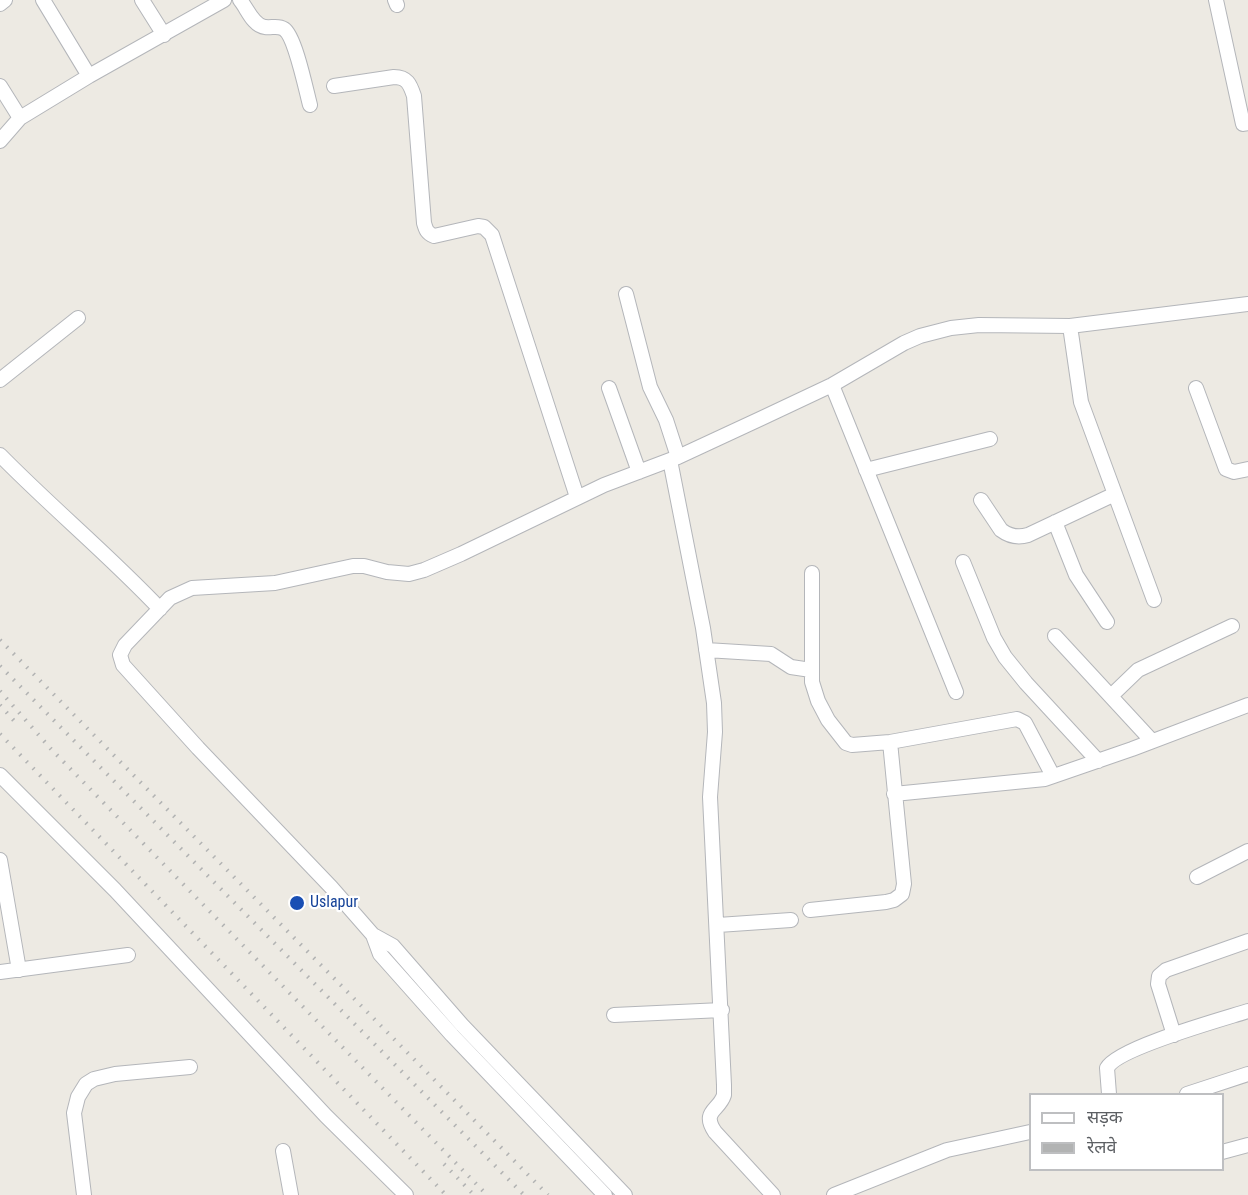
<!DOCTYPE html>
<meta charset="utf-8">
<style>
body{margin:0}
#map{position:relative;width:1248px;height:1195px;overflow:hidden;background:#edeae3;font-family:"Roboto Condensed","Noto Sans Devanagari",sans-serif}
canvas{display:block}
.legend{position:absolute;left:1029px;top:1093px;width:195px;height:78px;box-sizing:border-box;background:#fff;border:2px solid #bebfc1;margin:0;padding:8px 10px;list-style:none;font-size:18px;color:#5c5f63}
.legend li{display:flex;align-items:center;gap:12px;height:30px}
.legend b{width:30px;border:2px solid #bebfc1}
</style>
<div id="map">
<canvas width="1248" height="1195"></canvas>
<ul class="legend">
<li><b style="height:8px;background:#fff"></b>सड़क</li>
<li><b style="height:8px;background:#b2b3b3"></b>रेलवे</li>
</ul>
</div>
<script>
const ctx = document.querySelector('canvas').getContext('2d');
ctx.lineJoin = 'round';
function trace(path, color, width, dash) {
  ctx.strokeStyle = color;
  ctx.lineWidth = width;
  ctx.lineCap = dash ? 'butt' : 'round';
  ctx.setLineDash(dash || []);
  ctx.stroke(path);
}
function label(font, color, halo, rows, align = 'center') {
  ctx.font = font + ' "Roboto Condensed",sans-serif';
  ctx.lineWidth = 4.5;
  ctx.setLineDash([]);
  ctx.textBaseline = 'middle';
  ctx.strokeStyle = halo;
  ctx.fillStyle = color;
  for (const [text, x, y, turn = 0] of rows) {
    ctx.save();
    ctx.translate(x, y);
    ctx.rotate((+turn || 0) * Math.PI / 180);
    ctx.textAlign = isNaN(turn) ? turn : align;
    if (halo) ctx.strokeText(text, 0, 0);
    ctx.fillText(text, 0, 0);
    ctx.restore();
  }
}
const minor = new Path2D(`
 M43,0l46,76
 M142,0l22,35
 M240,0c7,8 13,26 25,27 7,1 13,-2 19,2 11,7 22,61 26,76
 M395,0l2,5
 M1216,0l27,124 5,-1
 M0,4l5,-4
 M0,86l20,32
 M334,86l60,-9c13,0 16,7 20,19l10,127c2,7 3,10 10,13l44,-10 6,1 8,8 85,262
 M0,141l20,-23 69,-42 135,-76
 M626,294l24,93 16,33 12,37
 M1070,326l11,76 73,198
 M0,380l78,-62
 M832,385l124,307
 M609,388l30,84
 M1196,388l30,81 8,3 14,-3
 M0,455c52,53 109,100 160,154
 M670,460l33,168 11,75 1,29 -5,65 14,288c0,1 0,9 0,10 -5,16 -23,16 -9,37l58,63
 M866,470l124,-31
 M981,500l20,30c8,6 17,8 27,5l87,-41
 M1055,522l21,53 31,47
 M963,562l31,76 11,19 21,26 72,78
 M812,573v109l6,19 10,19 18,23 6,2 38,-3 127,-23 8,4 28,53
 M1055,636l97,105
 M706,650l65,4 20,13 20,3
 M1111,696l27,-26 94,-44
 M0,775l115,115 211,226 80,79
 M894,794l151,-15 87,-30 116,-44
 M0,860l19,110
 M1197,877l51,-26
 M810,910l76,-8 8,-2 8,-6 2,-10 -14,-142
 M718,925l73,-5
 M373,935l7,19 72,81 153,160
 M0,972l128,-17
 M614,1015l108,-5
 M1174,1035l-16,-51 1,-8 7,-6 82,-29
 M1109,1094l-2,-26c10,-20 116,-49 141,-57
 M1187,1094l61,-20
 M283,1151l8,44
 M1222,1152l26,-7
 M84,1195l-10,-82 4,-16 8,-13 8,-5 21,-5 75,-7
 M625,1195l-163,-170 -69,-79 -20,-11 -42,-48 -133,-139 -75,-83 -3,-10 5,-10 45,-47 22,-10 83,-5 78,-17h11l23,6 22,2 15,-4 37,-16 143,-69 74,-28 84,-39 70,-33 72,-42 16,-7 31,-8 28,-3 91,1 178,-22
 M834,1195l113,-45 83,-18`);
trace(minor, '#b4b6ba', 16);
trace(minor, '#fff', 14);
trace(new Path2D(`
 M0,640l548,555
 M0,666l524,529
 M0,691l51,58 436,446
 M0,705l16,18
 M0,734l446,461
 M444,1164l30,31`), '#b2b3b3', 4, [1.5, 8]);
for (const [x, y, r, color] of [
 [297,903,8,"#1a4fb4"]
]) {
  const dot = new Path2D();
  dot.arc(x, y, r, 0, 2 * Math.PI);
  ctx.fillStyle = color;
  ctx.fill(dot);
  trace(dot, '#fff', 2);
}
label('16px', '#164399', '#fff', [
 ["Uslapur",310,903]
], 'left');
</script>
